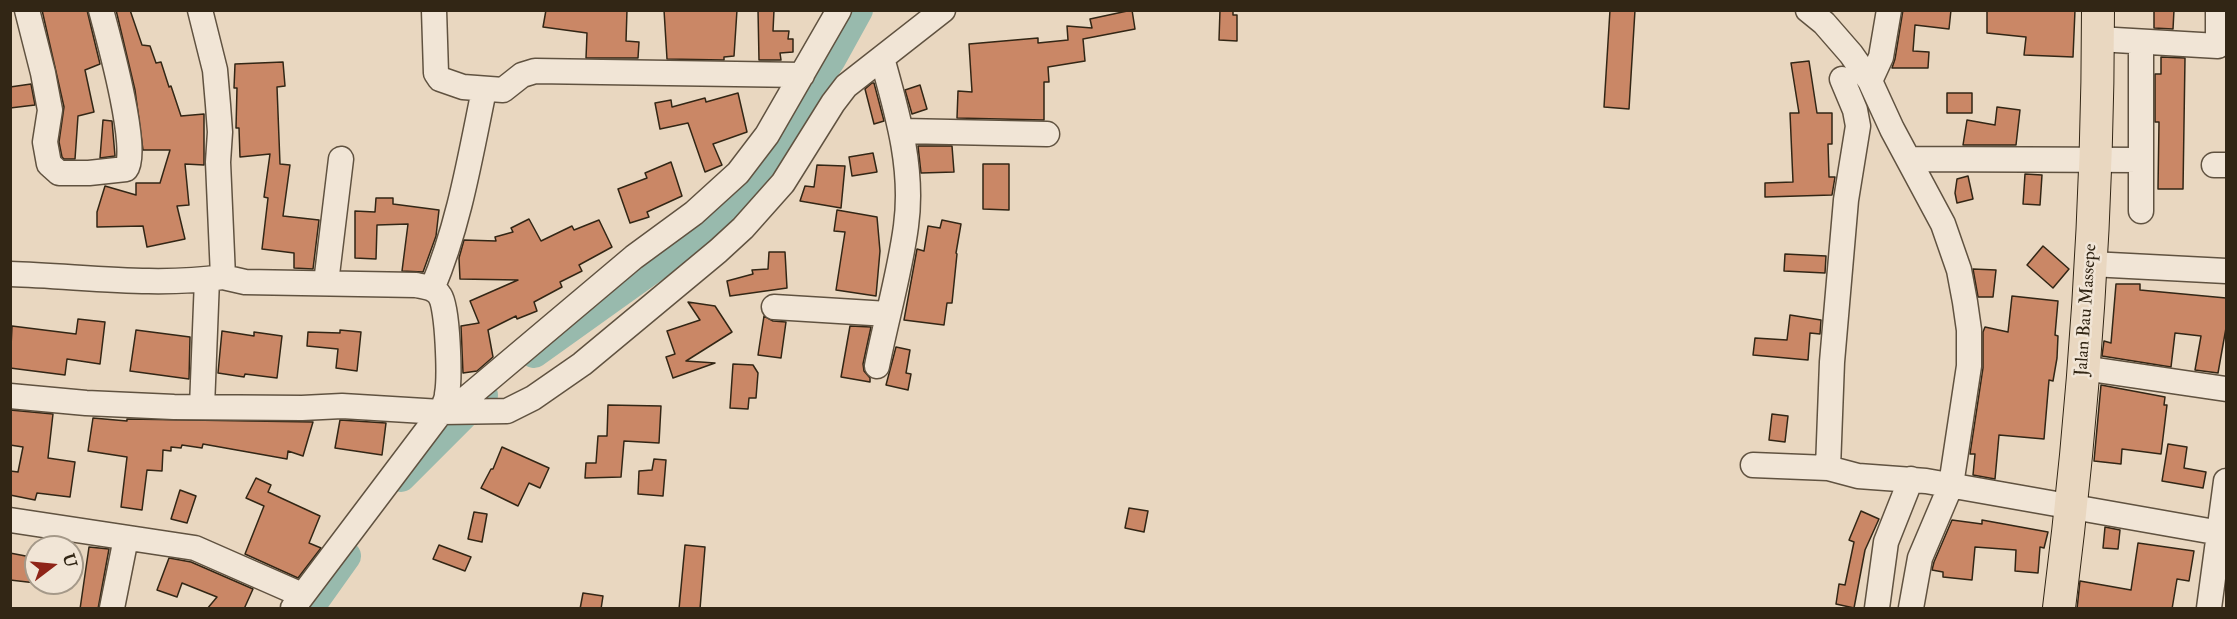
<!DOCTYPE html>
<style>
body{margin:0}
#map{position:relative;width:2237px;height:619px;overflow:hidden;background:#e9d7c0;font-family:"IM FELL Double Pica",serif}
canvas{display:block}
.frame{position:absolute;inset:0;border:12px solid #322615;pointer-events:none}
.north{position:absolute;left:24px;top:535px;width:60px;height:60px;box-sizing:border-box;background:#f1e5d6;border:2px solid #a59989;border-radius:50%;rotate:74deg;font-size:16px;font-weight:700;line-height:24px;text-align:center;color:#322615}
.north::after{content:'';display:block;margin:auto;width:21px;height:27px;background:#8f2418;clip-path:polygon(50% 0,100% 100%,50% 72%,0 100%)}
</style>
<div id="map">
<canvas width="2237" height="619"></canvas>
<div class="frame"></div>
<div class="north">U</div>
</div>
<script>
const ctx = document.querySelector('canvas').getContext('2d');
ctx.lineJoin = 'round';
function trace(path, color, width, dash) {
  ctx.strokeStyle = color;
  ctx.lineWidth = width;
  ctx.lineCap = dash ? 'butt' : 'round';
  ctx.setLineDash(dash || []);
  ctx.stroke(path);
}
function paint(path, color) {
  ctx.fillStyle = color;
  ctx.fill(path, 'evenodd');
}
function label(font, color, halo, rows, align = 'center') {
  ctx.font = font + ' "IM FELL Double Pica",serif';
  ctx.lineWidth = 5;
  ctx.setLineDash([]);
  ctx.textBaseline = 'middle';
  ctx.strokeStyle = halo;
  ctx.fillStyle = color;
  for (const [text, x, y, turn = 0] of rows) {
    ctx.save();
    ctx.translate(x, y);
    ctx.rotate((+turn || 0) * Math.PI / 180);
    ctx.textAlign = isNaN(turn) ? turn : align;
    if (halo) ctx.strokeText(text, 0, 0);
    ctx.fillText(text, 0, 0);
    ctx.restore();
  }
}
trace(new Path2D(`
 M534,353l196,-140 101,-154 27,-49
 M401,477l82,-82
 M309,608l37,-52`), '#98baad', 30);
const building = new Path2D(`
 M42,10h45l13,54 -15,6 9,42 -16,4 -3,43h-11l-2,-2 -3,-15 5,-35z
 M116,10h14l12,35 8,1 6,17 5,-1 8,25 2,-1 10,30 23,-2v51l-19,-1 4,41 -12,1 8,33 -38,8 -4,-21 -46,1v-15l8,-26 31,9v-12h24l10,-33h-27l-8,-60z
 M546,10h81l-1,31 13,1 -1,16h-52l1,-25 -44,-6z
 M664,10h73l-3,46 -10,1v3l-57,-1z
 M758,10h16l-1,21h16l-1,8h5v13l-13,1 1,7h-22z
 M1132,10l3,19 -52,10 2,22 -37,6 1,15h-5v38l-87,-2 1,-27 14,1 -3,-48 69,-6v5l30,-3 -1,-14 25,2 -2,-9z
 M1220,10h13v5h4v26l-18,-1z
 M1610,10h25l-6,99 -25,-2z
 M1903,10h48l-2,19 -34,-4 -2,26 16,1 -1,16h-36l3,-9z
 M1987,10h88l-2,47 -49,-2 2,-18 -39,-4z
 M2154,10h20l-1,19 -19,-1z
 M2161,57l24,1 -2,131h-25l1,-67h-4v-48h6z
 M1809,61l8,52h15v31h-4l1,33h6l-3,18 -67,2v-14l28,-1 -3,-69h9l-8,-50z
 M283,62l2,24 -8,1 3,77 10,1 -7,51 36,4 -6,49 -19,-1v-15l-32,-4 6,-51 -4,-1 6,-43 -30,3 -1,-29h-3l1,-40h-3l1,-24z
 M872,83h2l10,38 -10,3 -9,-35z
 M31,84l4,21 -25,3v-21z
 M920,85l7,24 -15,5 -7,-24z
 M738,93l9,39 -34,12 9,21 -17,7 -17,-49 -28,6 -5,-26 16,-3 1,7 33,-9 1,4z
 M1947,93h25v20h-25z
 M1997,107l23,3 -4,35h-53l4,-25 28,5z
 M103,120l9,1 3,35 -15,2z
 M918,146h34l2,26 -33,1z
 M873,153l4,19 -25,4 -3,-19z
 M671,162l11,34 -35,16 2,5 -19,6 -12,-34 29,-11 -2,-5z
 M983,164h26v46l-26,-1z
 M817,165l28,1 -4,42 -41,-7 5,-15 9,1z
 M2025,174l17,1 -2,30 -17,-1z
 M1968,176l5,23 -16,4 -2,-10 2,-14z
 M376,198h17v6l46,6 -3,26 -13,36 -21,-1 6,-47 -31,1 -1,34 -21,-1v-47l20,1z
 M837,210l40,7 3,34 -4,45 -40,-6 9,-58 -11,-1z
 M529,219l12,22 31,-15 2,4 25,-10 13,27 -33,18 3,6 -22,11 2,5 -28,15 3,9 -20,8 -1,-3 -28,14 5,27 -16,14 -14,2 -2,-47 18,-3 -9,-22 48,-21 -58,-1 -1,-21 5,-18 32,1 -1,-4 18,-5 -2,-4z
 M942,220l19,4 -5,29 1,1 -5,49h-5l-3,22 -40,-5 13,-71 7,2 4,-25 12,2z
 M2043,246l26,23 -16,19 -26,-23z
 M769,252h16l2,36 -57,8 -3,-15 26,-7 -1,-4 16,-1z
 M1785,254l41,2 -1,17 -41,-2z
 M1973,269l23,1 -3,27h-15z
 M2116,284h24v6l86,8v30l-8,45 -23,-3 6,-34 -26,-3 -4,34 -69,-11 2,-15 7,2z
 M2012,296l46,5 -3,34 3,1 -1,22 -4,23 -4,-1 -5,59 -45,-4 -4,44 -22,-4 2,-21h-5l13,-86v-36l2,-5 23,5z
 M688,302l27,4 17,26 -46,29 29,2 -42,15 -7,-21 9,-3 -8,-23 33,-11z
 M1790,315l31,5 -1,14 -10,-1 -2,27 -55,-5 2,-17 32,2z
 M764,316l9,5 13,1 -5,36 -23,-3z
 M78,319l27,3 -5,42 -33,-5 -2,16 -55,-7 2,-42 64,8z
 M850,326l21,1 -8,37 1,7 6,7v4l-29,-5z
 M136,330l54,7 -1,42 -59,-8z
 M340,330l21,2 -4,39 -21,-3 2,-19 -31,-3 1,-14 32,1z
 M222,331l32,5v-4l28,4 -5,42 -32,-4 -1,3 -26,-4z
 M896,347l14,3 -4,23 5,1 -3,16 -22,-5z
 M733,364l20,1 5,8 -2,25h-7l-1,11 -18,-1z
 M2101,385l64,12 -1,8h3l-6,49 -39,-5 -1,15 -27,-3z
 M608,405l53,1 -2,37 -35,-2 -3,36 -36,1 1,-15h10l2,-27h9z
 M10,410l43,4 -5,44 27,4 -5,35 -33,-4 -2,7 -25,-5v-24l8,1 5,-25 -13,-2z
 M1772,414l16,2 -3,26 -16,-2z
 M93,418l34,3v-2l186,3 -10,34 -15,-5 -1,8 -84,-15 -1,4 -20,-3 -1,3 -10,-1v4l-8,-1 -1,21 -15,-1 -5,40 -21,-3 6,-50 -39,-6z
 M340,420l46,3 -4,32 -47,-7z
 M2168,444l19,3 -3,21 22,4 -3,16 -41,-7z
 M502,447l47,21 -9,20 -11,-5 -11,23 -37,-18 10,-19h2z
 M654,459l12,1 -3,36 -25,-2 1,-23 13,-1z
 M256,478l15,7 -3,7 52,24 -11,27 12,5 -23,30 -53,-24 19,-48 -18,-8z
 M180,490l16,6 -9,27 -16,-4z
 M1129,508l19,3 -4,21 -19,-4z
 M1861,511l18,8 -14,31 -11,58 -18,-4 3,-20 6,1 9,-43 -5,-2z
 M474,512l13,2 -5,28 -14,-3z
 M1952,520l30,4v-4l66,12 -4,16 -4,-1 -2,26 -23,-2 1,-21 -41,-3 -3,33 -29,-3v-5l-11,-2 2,-8z
 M2105,527l15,3 -2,19 -15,-1z
 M2138,543l56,8 -5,30 -12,-2 -5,30h-95l3,-28 51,9z
 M439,545l32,12 -6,14 -32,-12z
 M685,545l20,2 -5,62h-21z
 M89,547l20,2 -11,60h-18z
 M10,553l26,5v25l-26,-3z
 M169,558l22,4 62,27 -9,20h-37l10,-12 -35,-14 -5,14 -20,-7z
 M583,593l20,3 -2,13h-21z`);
paint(building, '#ca8766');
trace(building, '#322615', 1.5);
const minor = new Path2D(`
 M27,10l16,63 7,37 -5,32 4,22 10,9h30l37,-4c14,-18 -18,-133 -25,-159
 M200,10l15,60 3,35 2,27 -2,30 5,115 22,5 171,3c8,2 19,2 24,11 8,12 10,82 7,98 0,6 -4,12 -6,18l-148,196
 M434,10l2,63 4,6 23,8 40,3 19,-15 13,-4 267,4
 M1808,10l16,13 27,31 19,27 22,48 51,95 16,46 6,32 4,28v36l-18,119 -31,73 -9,50
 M2098,39l120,7v-36
 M1870,81l11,-24 8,-47
 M902,131l145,3
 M1909,159l232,1
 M2214,165h12
 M2141,211v-168
 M2091,264l135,7
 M10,274c71,2 143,13 213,3
 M326,283l15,-124
 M432,289c27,-64 38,-131 52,-199
 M774,307l114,7
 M877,366c9,-46 23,-94 29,-140 8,-58 -9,-114 -24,-168
 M2083,368l143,21
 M10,396l76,7 88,4 128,1 40,-2 99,6 66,-1 26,-13 49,-34 136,-113 25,-23 40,-45 50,-80 13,-17 97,-76
 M202,407l5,-128
 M450,412l184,-155 60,-44 44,-40 29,-38 72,-125
 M1753,465l75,3 30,8 68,5 300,53
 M1828,468l4,-106 14,-162 12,-74 -3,-16 -13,-31
 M10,520l185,28 107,47
 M112,608l14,-70
 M1877,608l9,-66 25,-63
 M2209,608l17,-127`);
const major = new Path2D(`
 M2059,608c25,-198 39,-398 39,-598`);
trace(minor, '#605240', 27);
trace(major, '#322615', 34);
trace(minor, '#f1e5d6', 24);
trace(major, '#e9d7c0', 32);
label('18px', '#322615', '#f1e5d6', [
 ["Jalan Bau Massepe",2087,310,-86]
]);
</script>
